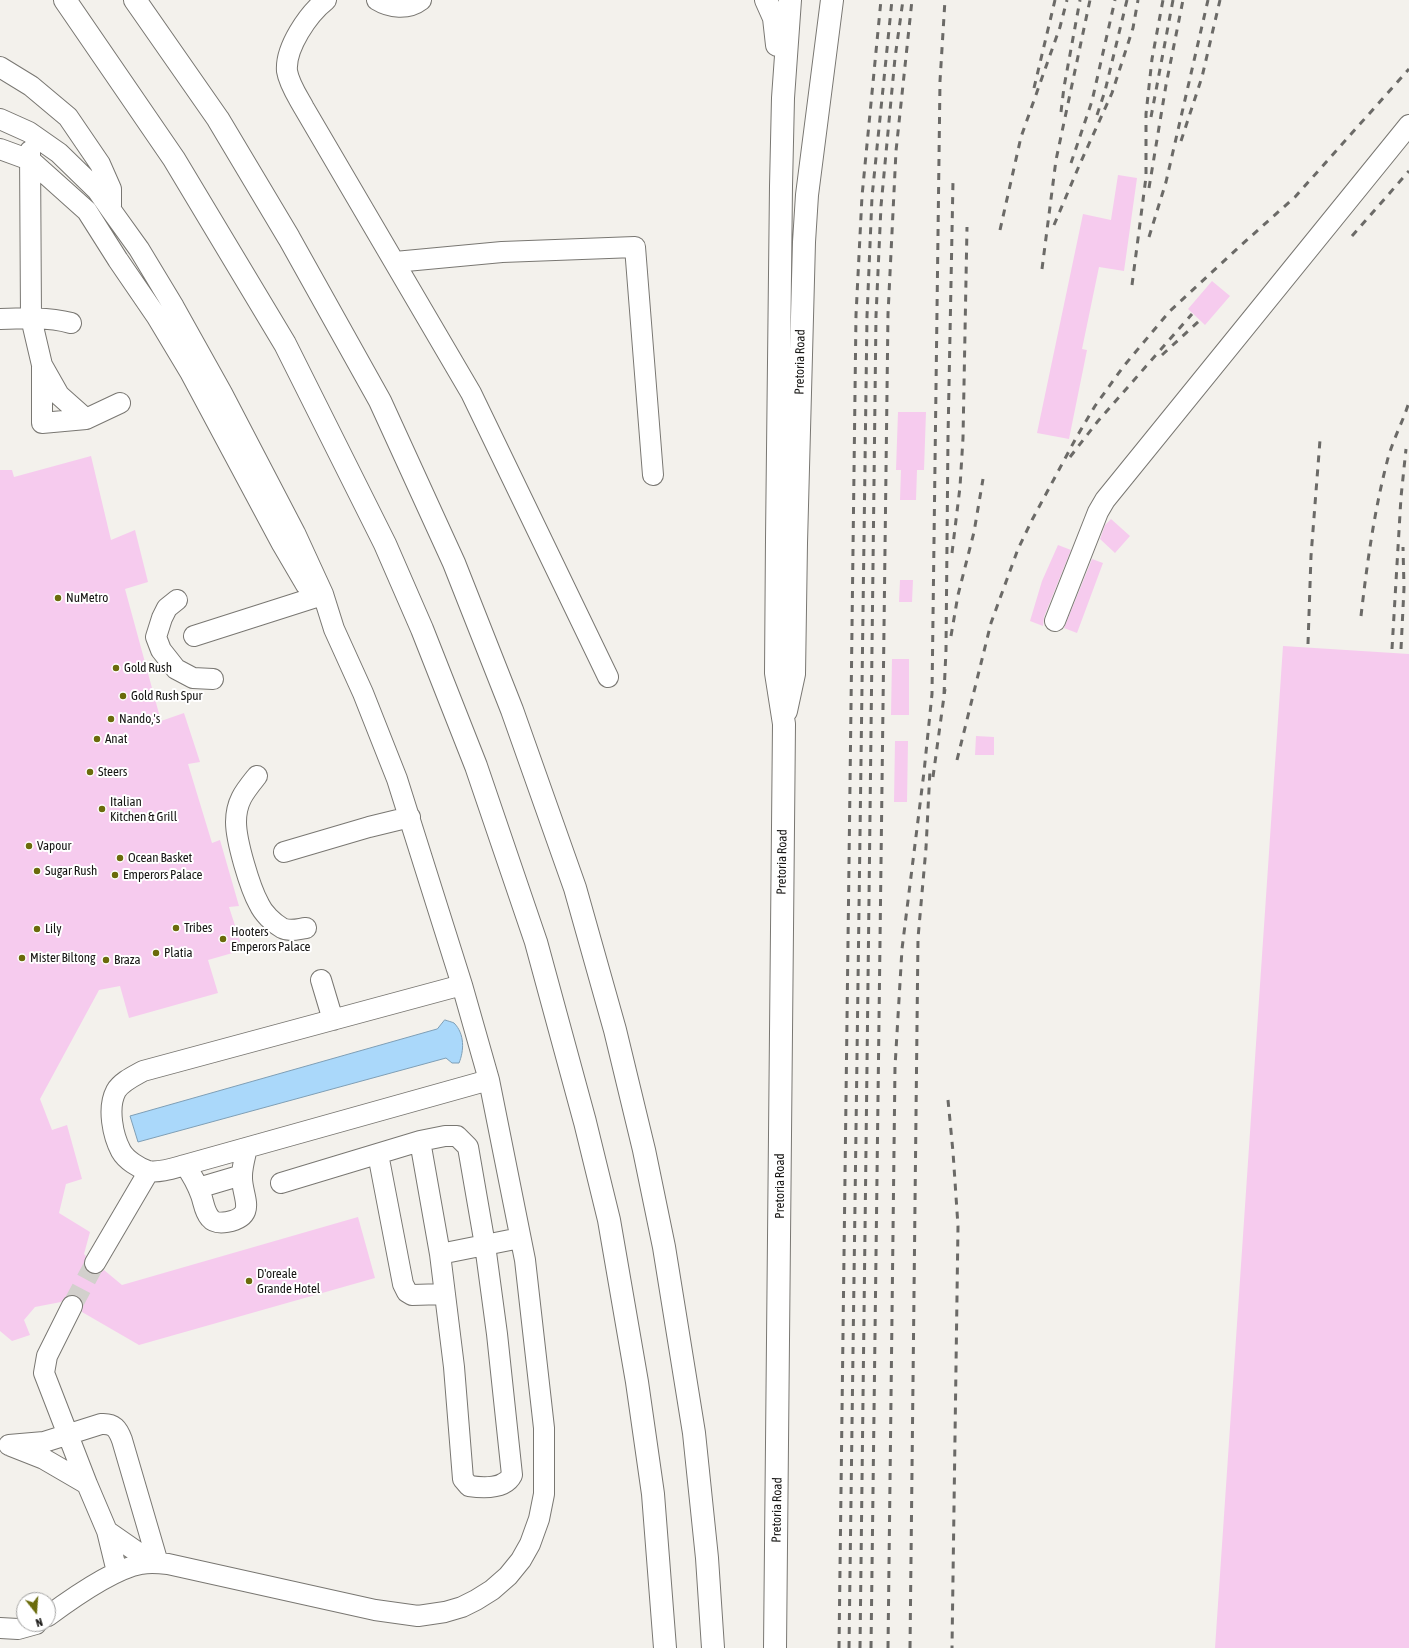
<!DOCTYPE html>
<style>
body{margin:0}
#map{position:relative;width:1409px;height:1648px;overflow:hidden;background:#f3f1ec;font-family:"Asap Condensed",sans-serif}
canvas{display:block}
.north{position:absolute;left:16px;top:1592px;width:40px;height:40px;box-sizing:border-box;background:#fff;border:1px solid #a2a2a1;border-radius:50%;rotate:163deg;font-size:11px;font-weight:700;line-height:16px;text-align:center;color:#171614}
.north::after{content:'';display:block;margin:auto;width:14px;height:18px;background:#6a6b0b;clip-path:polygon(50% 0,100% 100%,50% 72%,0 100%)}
</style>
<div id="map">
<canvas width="1409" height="1648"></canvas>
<div class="north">N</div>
</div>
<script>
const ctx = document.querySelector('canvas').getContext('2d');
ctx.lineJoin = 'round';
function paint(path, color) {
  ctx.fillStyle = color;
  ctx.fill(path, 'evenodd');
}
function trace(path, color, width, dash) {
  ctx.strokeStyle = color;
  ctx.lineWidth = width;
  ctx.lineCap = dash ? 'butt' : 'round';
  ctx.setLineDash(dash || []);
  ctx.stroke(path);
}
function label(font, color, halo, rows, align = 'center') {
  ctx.font = font + ' "Asap Condensed",sans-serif';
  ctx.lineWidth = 4;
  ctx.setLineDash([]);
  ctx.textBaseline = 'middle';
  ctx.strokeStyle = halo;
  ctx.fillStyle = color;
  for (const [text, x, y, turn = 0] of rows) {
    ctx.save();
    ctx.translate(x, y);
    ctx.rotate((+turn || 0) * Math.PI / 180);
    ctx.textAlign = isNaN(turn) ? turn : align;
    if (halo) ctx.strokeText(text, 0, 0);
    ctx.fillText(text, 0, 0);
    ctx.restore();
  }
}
const water = new Path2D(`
 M445,1020c3,1 7,2 9,3 11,11 10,28 5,40h-7l-6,-5 -308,84 -8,-26 307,-87z`);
paint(water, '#aad8fa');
trace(water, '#7e9eb5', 1);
paint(new Path2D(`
 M1118,175l19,3 -13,93 -25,-4 -17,82 5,1 -18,89 -32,-6 46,-219 28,6z
 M1212,281l18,15 -25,29 -17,-16z
 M898,412h28l-2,58h-7l-1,30h-16l1,-30h-5z
 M91,456l20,84 24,-10 13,52 -23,7 36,132 23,-8 16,49 -12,2 24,79 8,-3 19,66 -10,1 14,43 -35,10 10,33 -89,25 -9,-32 -21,4 -59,109 12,31 15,-5 15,54 -16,5 -7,29 31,19 -6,22 2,2 -2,7 1,6 4,4 6,1 5,-1 4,-3 18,15 236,-68 17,61 -236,67 -57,-33 1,-6 -1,-6 -5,-4 -5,-1 -7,2 -4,5 -26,5 -11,13 6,15 -18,6 -12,-10v-861h12l2,7z
 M1111,519l19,17 -15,17 -15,-14 5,-14z
 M1058,545l13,5 -27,67 -1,9 -13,-5 12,-40z
 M1092,559l11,4 -26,70 -13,-5z
 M900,580h13l-1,22h-13z
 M1283,646l126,8v994h-194z
 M892,659h17v56h-18z
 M976,736l18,1v18h-19z
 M895,741h13l-1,61h-13z`), '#f6cbee');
trace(new Path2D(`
 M72,1306l23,-43`), '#d2d0cc', 20, [20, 10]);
const minor = new Path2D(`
 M326,0c-18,14 -41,48 -39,71 2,13 11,26 17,37l167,285 137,284
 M377,0c13,8 31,10 44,0
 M0,67l31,19 37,31 32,47 11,25v17
 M0,119l29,13 30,21 38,37 14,20 28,39 35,58 48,86 73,140 28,61 11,35 29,64 34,86 65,206 27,95 36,180 19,168v66l-5,25 -9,25 -9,16 -13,16 -16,14 -16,10 -14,7 -17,5 -27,4 -43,-6 -207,-46c-9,-1 -18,-2 -27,0 -28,5 -70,35 -93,52
 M0,149l30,11 57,51 31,49 39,57 33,55 92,172 24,41
 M30,151l1,167 11,47 17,30 27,24
 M395,262l107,-10 133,-5 18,228
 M0,319c24,-1 48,-2 71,4
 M42,367v56l44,-4 34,-16
 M177,600l-10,8 -5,10 -6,19 5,13 15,19 17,9 20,1
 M1055,621l43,-109 7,-12 304,-375
 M194,636l119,-38 10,-4
 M257,776c-12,15 -21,25 -21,46 0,19 14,66 23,82 4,9 14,19 23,24 8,4 16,1 24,0
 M284,852l85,-25 41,-10
 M321,980l12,40
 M462,985l-319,86c-9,5 -22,11 -27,20 -9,17 -3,45 5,60 5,9 18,17 27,20 12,2 26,-3 37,-6l304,-85
 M420,1141l20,113
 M378,1154l25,130 4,8 5,3 33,-1
 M185,1165c7,10 12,19 16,30 3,8 3,16 9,23 4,5 11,5 17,4 32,-6 14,-26 15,-46 0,-9 3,-19 5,-28
 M281,1183l139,-42 25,-5h12l11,11 17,98 12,89 15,141c-7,14 -29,13 -43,11l-6,-7 -9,-112 -14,-113 80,-16
 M198,1188l44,-13
 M95,1263l54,-92
 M72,1306l-25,50 -3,17 43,111
 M9,1445l35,-3 57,-18c13,-1 17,5 21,16l36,123
 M11,1446l33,13 43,25 20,47 10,41
 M107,1531l46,32
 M0,1628l18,1 18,-5`);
const major = new Path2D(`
 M766,0l8,18 3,27
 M786,711l8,-37 2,-131 8,-301 3,-47 25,-195
 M775,1648l9,-924 -8,-51 1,-135 4,-352 2,-88 7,-98`);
const highway = new Path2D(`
 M65,0l109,159 111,185 100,200 37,85 54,137 60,176 49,180 24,98 28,162 16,112 12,154
 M135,0l83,119 71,119 91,163 74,162 58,147 63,178 40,142 29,120 20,97 30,186 13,125 6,90`);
trace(minor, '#797772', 22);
trace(major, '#797772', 24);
trace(highway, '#797772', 24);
trace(minor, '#fff', 20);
trace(major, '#fff', 22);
trace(highway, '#fff', 22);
trace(new Path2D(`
 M1034,88l21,-88
 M1061,112l3,-25 16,-87
 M1097,115l8,-24 22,-91
 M1151,117l22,-117
 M1181,141l21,-64 18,-77
 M1071,163l21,-62 23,-101
 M1149,188l17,-103 17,-85
 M1054,225l25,-59 33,-73 21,-65 5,-28
 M1000,230l21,-93 39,-110 7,-27
 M1352,236l57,-65
 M1149,237l17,-55 42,-182
 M1042,269l14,-109 34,-160
 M1132,285l14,-108v-63l6,-55 11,-59
 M1162,355l38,-35
 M1070,457l28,-36 94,-107
 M952,553l8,-66 3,-49 4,-211
 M1361,616c6,-52 13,-104 26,-154 5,-21 16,-40 22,-60
 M951,636l7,-41 16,-63 9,-53
 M1308,644l3,-88 9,-116
 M1392,649l9,-152 5,-48
 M1401,649l3,-61 -1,-41
 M944,694l2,-44 2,-213 5,-256
 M957,760l34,-137 27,-74 14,-29 44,-82 19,-32 28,-39 46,-55 70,-65 56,-50 114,-128
 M933,777l12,-88
 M948,1100l5,52 5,74 -6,422
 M839,1648l17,-1333 6,-119 19,-196
 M849,1648l18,-1332 5,-119 20,-197
 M860,1648l16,-1332 5,-110 14,-148 8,-58
 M871,1648l17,-1334 8,-163 16,-151
 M888,1648l7,-581 7,-118 22,-177 8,-78 8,-613 5,-81
 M910,1648l8,-710 8,-90 4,-78`), '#6b6a67', 3, [7, 7]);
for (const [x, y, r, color] of [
 [58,598,4,"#6a6b0b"],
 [116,668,4,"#6a6b0b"],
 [123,696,4,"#6a6b0b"],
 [111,719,4,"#6a6b0b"],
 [97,739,4,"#6a6b0b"],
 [90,772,4,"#6a6b0b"],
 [102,809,4,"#6a6b0b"],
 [29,846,4,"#6a6b0b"],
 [120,858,4,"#6a6b0b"],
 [37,871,4,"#6a6b0b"],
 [115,875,4,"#6a6b0b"],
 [176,928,4,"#6a6b0b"],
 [37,929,4,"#6a6b0b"],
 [223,939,4,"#6a6b0b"],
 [156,953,4,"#6a6b0b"],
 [22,958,4,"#6a6b0b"],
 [106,960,4,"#6a6b0b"],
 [249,1281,4,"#6a6b0b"]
]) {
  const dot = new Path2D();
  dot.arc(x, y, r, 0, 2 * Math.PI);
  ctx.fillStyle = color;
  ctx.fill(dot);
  trace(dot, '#fff', 1.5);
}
label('13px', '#171614', '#fff', [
 ["Pretoria Road",800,362,-89],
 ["Pretoria Road",782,862,-89],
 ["Pretoria Road",780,1186,-90],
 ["Pretoria Road",777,1510,-89]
]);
label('13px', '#171614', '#fff', [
 ["NuMetro",66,598],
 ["Gold Rush",124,668],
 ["Gold Rush Spur",131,696],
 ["Nando,'s",119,719],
 ["Anat",105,739],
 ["Steers",98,772],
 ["Italian",110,802],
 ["Kitchen & Grill",110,817],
 ["Vapour",37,846],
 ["Ocean Basket",128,858],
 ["Sugar Rush",45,871],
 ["Emperors Palace",123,875],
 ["Tribes",184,928],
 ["Lily",45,929],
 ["Hooters",231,932],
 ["Emperors Palace",231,947],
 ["Platia",164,953],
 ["Mister Biltong",30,958],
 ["Braza",114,960],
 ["D'oreale",257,1274],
 ["Grande Hotel",257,1289]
], 'left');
</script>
